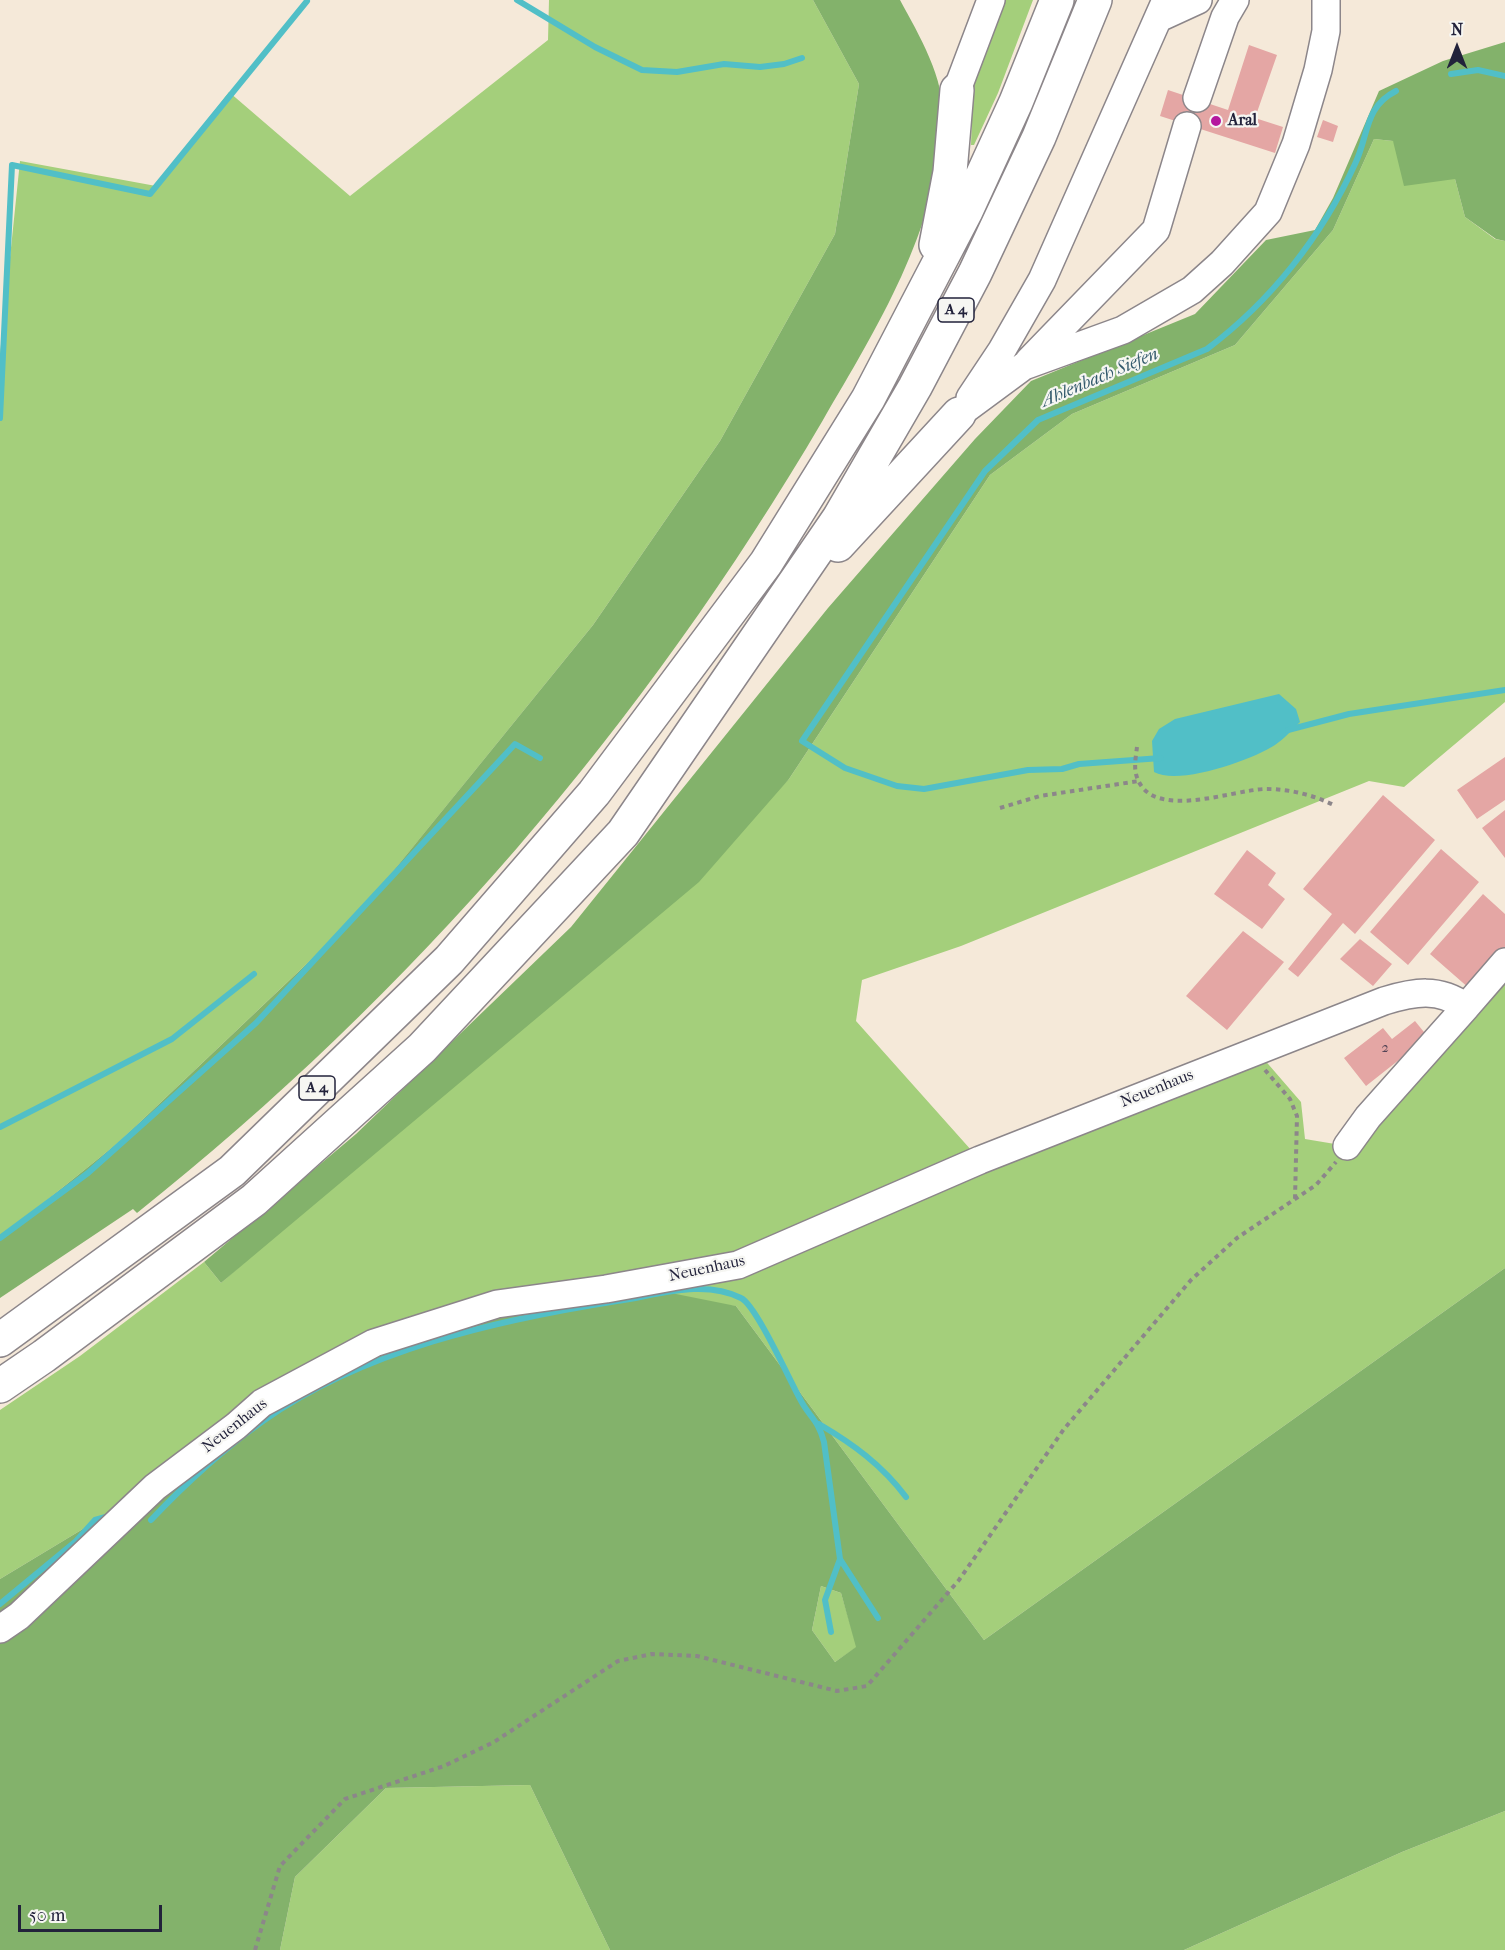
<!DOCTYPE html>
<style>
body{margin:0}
#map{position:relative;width:1505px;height:1950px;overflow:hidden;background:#f5e9d9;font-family:"IM FELL French Canon",serif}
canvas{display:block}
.north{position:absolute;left:1427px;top:18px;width:60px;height:60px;-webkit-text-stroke:4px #f6f6f2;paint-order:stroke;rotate:0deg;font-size:16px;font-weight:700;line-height:24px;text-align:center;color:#22223b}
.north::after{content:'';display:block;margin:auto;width:21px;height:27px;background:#22223b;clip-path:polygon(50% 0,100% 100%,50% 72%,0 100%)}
.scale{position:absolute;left:18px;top:1905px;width:144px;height:27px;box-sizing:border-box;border:3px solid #22223b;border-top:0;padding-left:8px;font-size:18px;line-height:21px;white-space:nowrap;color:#22223b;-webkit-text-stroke:4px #f6f6f2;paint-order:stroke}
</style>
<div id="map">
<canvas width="1505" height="1950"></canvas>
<div class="north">N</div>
<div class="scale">50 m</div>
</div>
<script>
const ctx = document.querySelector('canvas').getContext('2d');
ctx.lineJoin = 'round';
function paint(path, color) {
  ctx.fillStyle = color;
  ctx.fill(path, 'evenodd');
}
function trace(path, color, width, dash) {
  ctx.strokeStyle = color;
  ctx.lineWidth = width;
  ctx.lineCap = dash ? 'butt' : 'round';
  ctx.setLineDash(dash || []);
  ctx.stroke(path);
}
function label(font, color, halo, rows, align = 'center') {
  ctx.font = font + ' "IM FELL French Canon",serif';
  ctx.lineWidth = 4.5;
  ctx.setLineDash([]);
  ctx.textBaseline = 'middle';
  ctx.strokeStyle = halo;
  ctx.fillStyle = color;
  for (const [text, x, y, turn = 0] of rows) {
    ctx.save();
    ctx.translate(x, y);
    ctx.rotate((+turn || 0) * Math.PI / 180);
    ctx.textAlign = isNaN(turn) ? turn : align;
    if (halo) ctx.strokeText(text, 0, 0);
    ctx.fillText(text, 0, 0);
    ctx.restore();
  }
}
paint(new Path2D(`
 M549,0h264l46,84 -24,150 -115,207 -127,184 -236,291 -238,226 -119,96v-884l20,-193 136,25 73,-94 121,104 198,-156z
 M1005,0h28l-35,93 -24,52h-3l2,-60z
 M1374,139l19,2 62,38 10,38 30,22 10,2v461l-101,85 -35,-6 -408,165 -99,34 -6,41 124,139 276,-110 45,52 4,37 42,7 158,-178v300l-521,372 -248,-334 -158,-7 -141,33 -84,34 -353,213v-169l80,-54 124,-94 17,21 568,-504 201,-304 82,-61 163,-69 98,-115z
 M821,1586l20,7 16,54 -22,15 -23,-32z
 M530,1785l80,165h-330l15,-73 91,-89z
 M1505,1811v139h-321l218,-98z`), '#a4cf7b');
paint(new Path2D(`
 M813,0h87c19,35 45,78 43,120 -6,111 -65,206 -120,300 -178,304 -410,574 -686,793l-4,-4 -133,89v-60l119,-96 237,-225 237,-292 127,-184 115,-207 24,-150z
 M1505,42v199l-9,-2 -31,-22 -10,-38 -51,7 -11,-45 -19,-2 -41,91 -98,115 -163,69 -82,61 -201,304 -90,103 -478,401 -17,-21 152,-128 215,-207 257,-319 147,-169 56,-58 164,-67 71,-74 49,-10 18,-32 46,-107 64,-30z
 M1505,1268v543l-103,41 -218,98h-574l-80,-165 -144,3 -91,89 -15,73h-280v-371l353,-213 84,-34 141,-33 78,-9 80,16 248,334zM821,1586l20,7 15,54 -21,15 -23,-32z`), '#83b26b');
paint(new Path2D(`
 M1279,694l17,15 4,13c-8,8 -16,17 -25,23 -23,15 -96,41 -121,27l-2,-31 7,-12 16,-10z`), '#51bfc7');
trace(new Path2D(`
 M517,0l78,47 47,23 35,2 47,-8 36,3 24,-3 18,-6
 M1451,74l27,-4 27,6
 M0,418l12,-253 138,29 157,-193
 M1288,730l61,-16 156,-24
 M1161,758l-82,6 -17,5 -34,1 -104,19 -27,-3 -52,-18 -43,-27 183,-270 53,-51 169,-71c64,-48 115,-113 148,-185 14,-29 9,-57 41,-73
 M0,1127l172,-88 82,-65
 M0,1238l88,-65 168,-150 259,-279 25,14
 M819,1424c34,20 63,41 87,73
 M151,1520c34,-36 71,-70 112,-99 101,-71 234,-101 354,-120 41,-6 86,-22 124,-3 15,7 49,83 59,101 9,18 18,20 24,43l16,117 -15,41 6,32
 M840,1559l38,59
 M0,1604l76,-63 19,-21 14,-4`), '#51bfc7', 6);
paint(new Path2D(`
 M1249,45l28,10 -22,63 28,9 -8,26 -115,-37 8,-26 60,20z
 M1323,120l15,6 -5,16 -16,-5z
 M1505,757v43l-28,19 -20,-29z
 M1383,795l52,45 -80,94 -12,-11 -45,54 -10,-8 44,-55 -29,-25z
 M1505,810v48l-23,-30z
 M1441,849l38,33 -71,83 -38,-33z
 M1247,850l29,23 -8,12 17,14 -23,30 -48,-35z
 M1483,894l22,20v36l-35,39 -40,-35z
 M1243,931l41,31 -57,68 -41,-34z
 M1360,939l32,25 -19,22 -33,-27z
 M1415,1021l13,16 -62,49 -22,-28 39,-30 9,11z`), '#e4a6a4');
const minor = new Path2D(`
 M1161,17l37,-17
 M957,90l34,-90
 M1197,98l28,-81 10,-17
 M1029,361l127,-131 31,-104
 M970,398l32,-48 40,-70 124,-280
 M959,414l65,-48 99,-36 69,-40 30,-27 46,-51 28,-68 22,-74 8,-39v-31
 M1347,1146l21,-29 98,-110
 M0,1629l19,-13 136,-129 81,-61 26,-23 112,-60 123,-39 109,-15 132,-24 242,-105 404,-159c30,-9 55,-14 82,6l39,-45`);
const highway = new Path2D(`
 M936,245l14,-73 7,-82
 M838,545l121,-131
 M0,1340l232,-169 217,-211 145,-167 172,-230 102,-164 98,-188 50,-109 41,-102
 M0,1386l44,-30 210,-156 168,-152 201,-215 216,-315 76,-131 60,-114 64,-136 56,-137`);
trace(minor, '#8c868a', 30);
trace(highway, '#8c868a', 36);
trace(new Path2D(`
 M1137,747c-1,8 -3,19 -1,27 12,49 95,16 129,15 26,0 48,6 71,17
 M1000,808l40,-12 99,-15
 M1265,1070l25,29 7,17 -2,83
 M255,1950l25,-84 65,-67 99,-33 50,-24 124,-81 34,-7 45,2 140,35 30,-5 92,-106 105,-151 127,-149 46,-42 79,-53 20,-23`), '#8c868a', 4, [4.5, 4.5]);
trace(minor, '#fff', 27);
trace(highway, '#fff', 33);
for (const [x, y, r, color] of [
 [1216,121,6,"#b5179e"]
]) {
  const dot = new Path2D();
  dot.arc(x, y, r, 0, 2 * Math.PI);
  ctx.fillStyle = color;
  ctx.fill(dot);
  trace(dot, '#f6f6f2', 2);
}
label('14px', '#524355', null, [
 ["2",1385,1049]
]);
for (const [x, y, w] of [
 [956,310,36],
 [317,1088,36]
]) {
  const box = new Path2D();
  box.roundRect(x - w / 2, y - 12, w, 24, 4.5);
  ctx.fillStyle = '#f6f6f2';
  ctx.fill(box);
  trace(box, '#22223b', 1.5);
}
label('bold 15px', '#22223b', null, [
 ["A 4",956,310],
 ["A 4",317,1088]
]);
label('bold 16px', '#22223b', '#f6f6f2', [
 ["Aral",1228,121]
], 'left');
label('16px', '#22223b', '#f6f6f2', [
 ["Neuenhaus",1157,1089,-22],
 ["Neuenhaus",707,1269,-12],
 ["Neuenhaus",235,1426,-38]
]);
label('italic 18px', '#32596c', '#f6f6f2', [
 ["Ahlenbach Siefen",1100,378,-23]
]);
</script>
